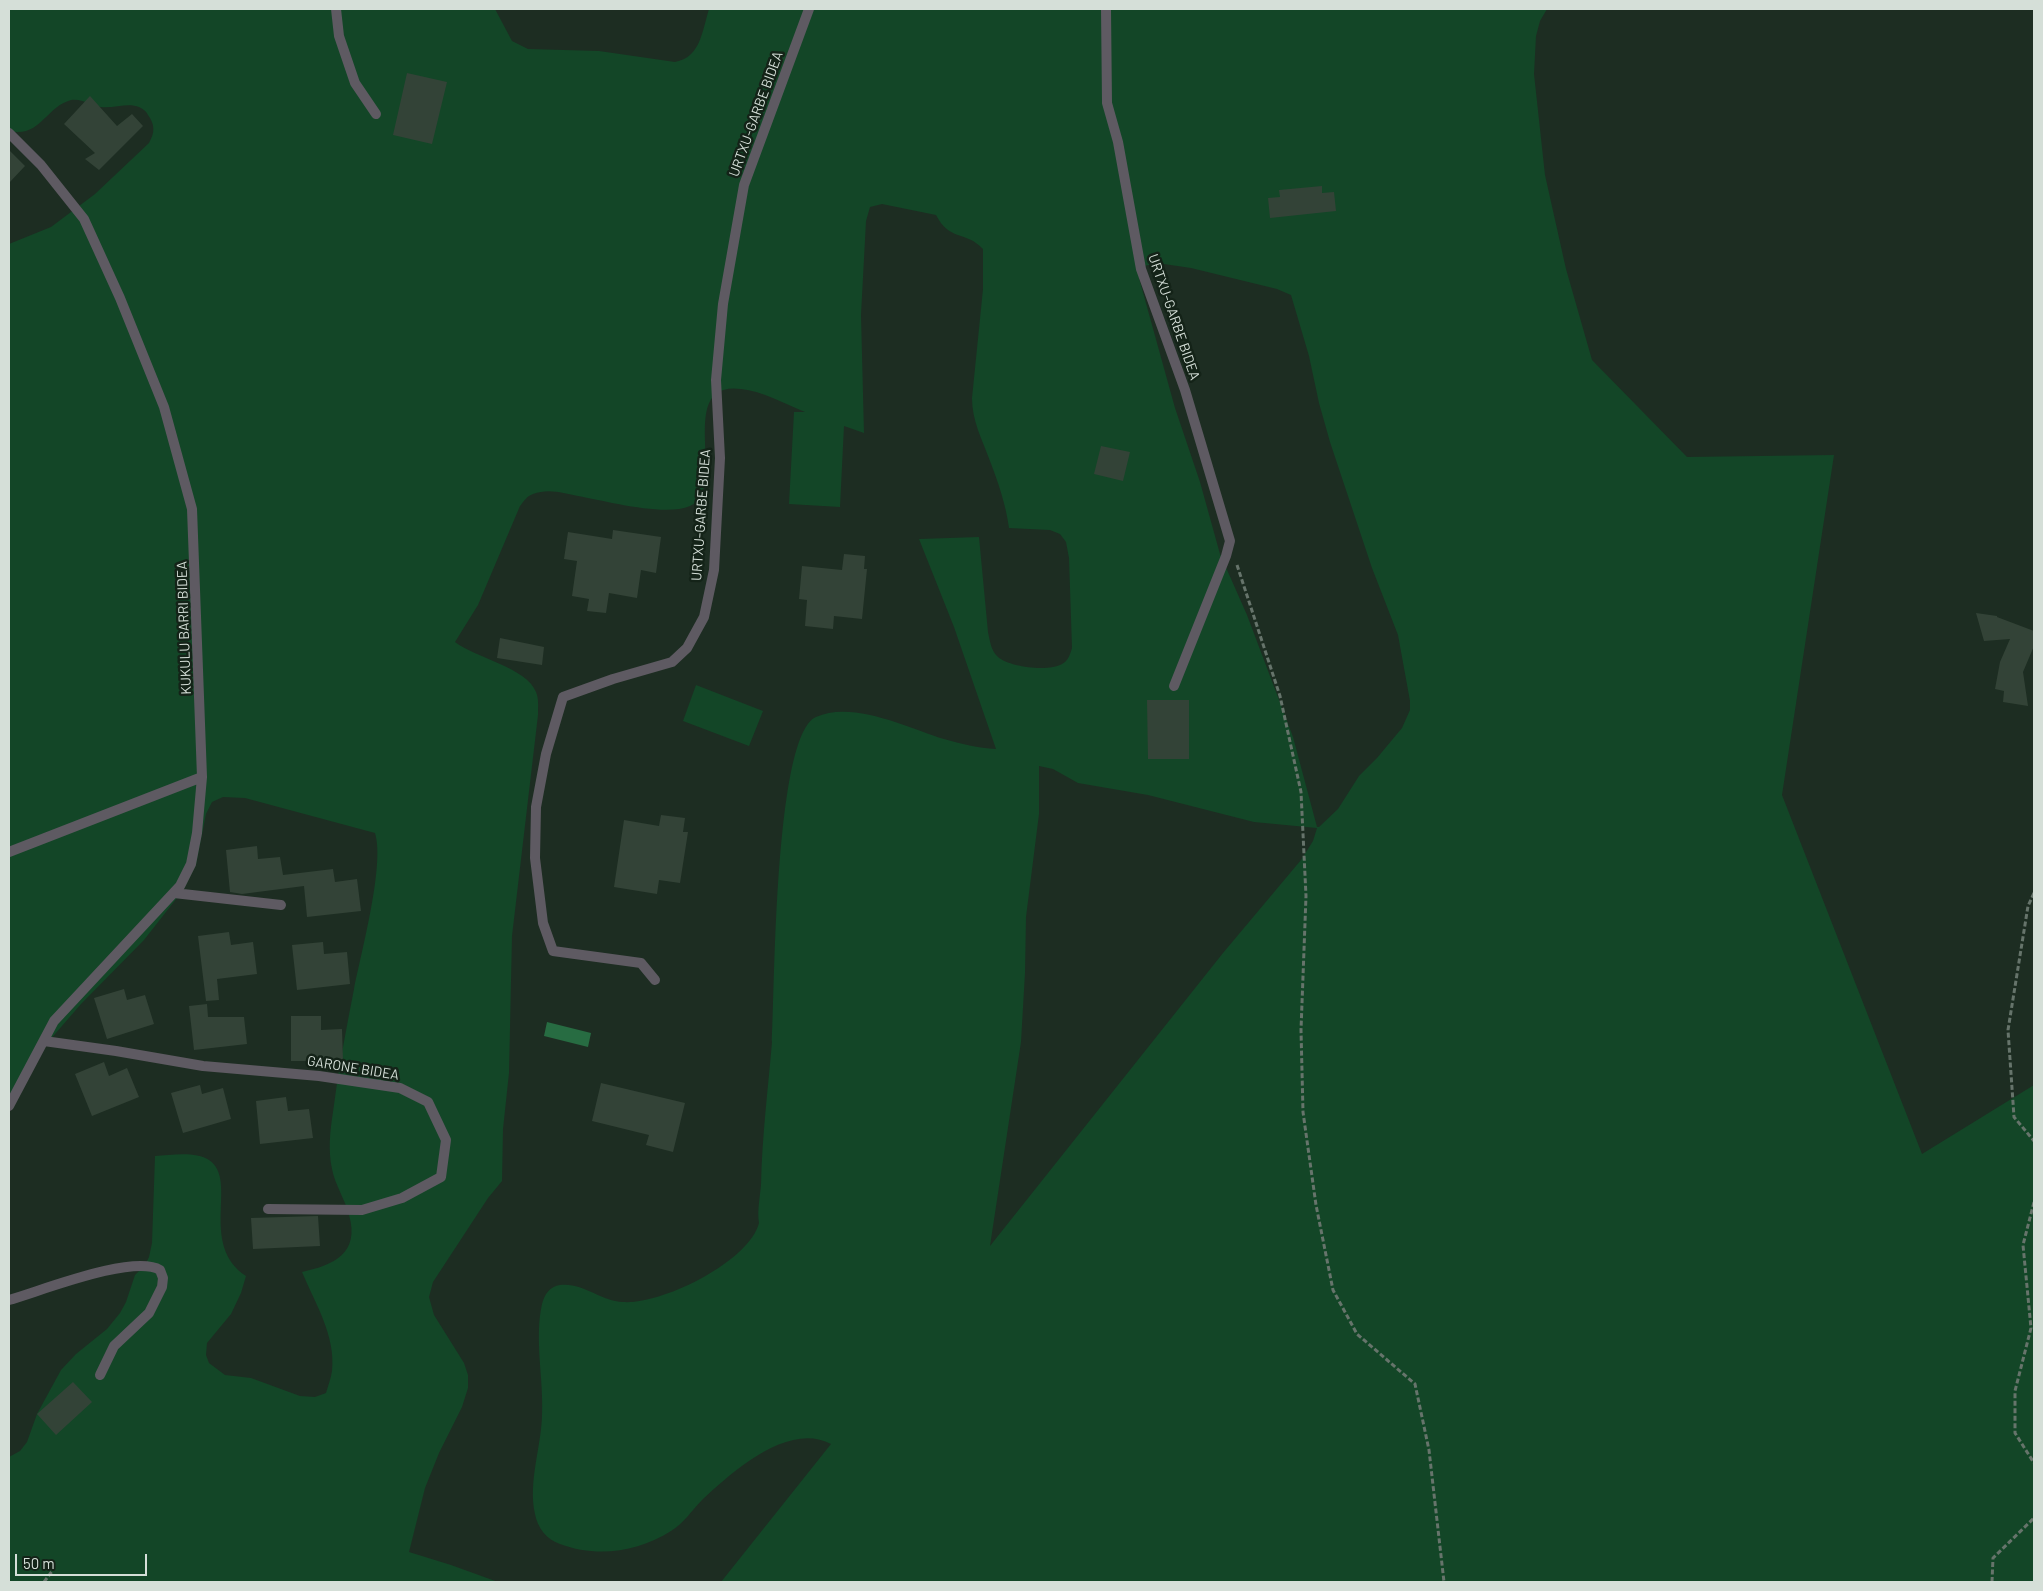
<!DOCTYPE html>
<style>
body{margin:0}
#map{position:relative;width:2043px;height:1591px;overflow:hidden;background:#1d2d22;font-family:Barlow,sans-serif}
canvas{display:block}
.frame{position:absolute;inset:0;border:10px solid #d5dfd8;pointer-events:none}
.scale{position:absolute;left:15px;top:1554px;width:132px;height:22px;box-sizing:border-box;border:2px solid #d5dfd8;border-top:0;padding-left:6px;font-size:15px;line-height:18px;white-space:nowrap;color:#d5dfd8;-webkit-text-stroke:4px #142318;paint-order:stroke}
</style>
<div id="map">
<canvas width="2043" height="1591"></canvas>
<div class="frame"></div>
<div class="scale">50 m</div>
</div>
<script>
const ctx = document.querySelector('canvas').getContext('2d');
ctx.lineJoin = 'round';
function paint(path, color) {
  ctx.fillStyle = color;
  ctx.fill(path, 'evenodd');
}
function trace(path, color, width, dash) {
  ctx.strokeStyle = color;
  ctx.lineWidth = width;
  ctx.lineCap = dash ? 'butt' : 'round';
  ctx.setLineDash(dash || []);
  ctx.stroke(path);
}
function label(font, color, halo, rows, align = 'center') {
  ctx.font = font + ' Barlow,sans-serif';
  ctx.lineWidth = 5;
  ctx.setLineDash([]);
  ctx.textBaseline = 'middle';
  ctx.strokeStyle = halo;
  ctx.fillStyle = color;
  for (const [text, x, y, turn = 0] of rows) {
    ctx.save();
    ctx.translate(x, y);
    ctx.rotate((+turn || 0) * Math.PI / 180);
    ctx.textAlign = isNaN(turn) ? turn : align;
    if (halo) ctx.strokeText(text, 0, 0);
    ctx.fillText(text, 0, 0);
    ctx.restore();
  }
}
paint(new Path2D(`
 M9,9h486l17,32 16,8 71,2 76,11c26,-5 27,-31 34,-53h838l-7,12 -4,15 -2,38 11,101 21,94 26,91 95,97 147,-2 -52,340 140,359 112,-69v497h-1313l110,-138c-42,-23 -99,28 -128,55 -11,11 -19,24 -32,32 -33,21 -74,27 -111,13 -13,-4 -23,-17 -25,-30 -7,-32 6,-66 7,-98 2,-36 -8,-77 0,-112 2,-9 8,-18 18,-19 22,-3 41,16 63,17 38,3 126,-40 136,-79 -2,-12 1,-26 2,-38 1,-48 7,-96 11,-143 3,-50 2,-307 44,-325 36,-17 93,11 128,22 17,5 34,9 52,10l-42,-122 -35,-88 60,-2 9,95c2,9 3,19 10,25 11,10 50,15 64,7 6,-3 8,-9 10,-16l-3,-90 -3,-16 -6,-8 -10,-4 -41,-2c-3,-23 -11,-46 -19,-67 -8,-22 -18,-40 -18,-63l11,-109v-40c-18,-19 -33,-7 -47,-34l-54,-11 -12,3 -4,14 -5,94 3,118 -20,-7 -4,81 -51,-3 5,-92h11c-20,-8 -43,-21 -64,-23 -68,-9 -11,101 -51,117 -25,11 -84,-5 -112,-10 -14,-3 -30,-8 -45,-2 -6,2 -9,7 -13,12l-42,99 -23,37c21,16 72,26 81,50 3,7 2,15 2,23l-26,221 -3,137 -6,56 -1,52 -14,17 -55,84 -4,15 5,18 30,48 4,12v13l-6,19 -23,46 -14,35 -16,64 42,13 47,17h-489v-125l11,-6 7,-9 10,-28 24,-44 15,-16 31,-25 13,-16 6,-11 9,-27 10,-10 4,-8 3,-14 3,-87c16,-1 41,-5 54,4 30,20 -11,84 37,116l-5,17 -10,21 -24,29 -1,12 3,8 16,12 26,3 49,18 15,1 11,-4c2,-7 5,-15 6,-22 4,-35 -17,-68 -30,-99 32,-7 58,-19 47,-57 -4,-16 -14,-30 -17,-46 -4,-19 -2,-38 1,-57 5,-41 13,-82 21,-123 7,-36 31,-124 21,-156l-130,-35 -22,-1 -11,5 -6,12 -10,51 -12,24 -40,51 -63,64 -39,45 -33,57v-862l42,-17 44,-33 54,-51c6,-11 6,-18 -1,-28 -2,-4 -5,-6 -9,-8 -11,-5 -26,2 -38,0 -10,-1 -19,-9 -30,-7 -26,7 -30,38 -62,31zM1157,263l34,5 86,21 14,6 18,61 10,47 11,39 42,126 26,67 12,66v9l-8,18 -25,30 -18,18 -21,33 -19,18h-2l-24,-90 -46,-122 -27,-61 -20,-72 -25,-74 -36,-130 5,-12zM1039,766l14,3 25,14 70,12 106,27 63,6 -4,13 -12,19 -78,93 -233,293 31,-204 4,-69 1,-56 13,-103z
 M696,685l67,26 -14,35 -66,-25z`), '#134627');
paint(new Path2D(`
 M547,1022l44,11 -3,14 -44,-11z`), '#276c42');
paint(new Path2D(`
 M407,73l40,9 -15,62 -39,-9z
 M90,96l27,30 15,-12 11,12 -44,44 -14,-11 10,-6 -31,-29z
 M9,150l16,16 -16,17z
 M1322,186v7l12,-1 2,19 -66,7 -2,-20 12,-1 -1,-7z
 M1101,446l29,6 -7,29 -29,-7z
 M613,530l48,7 -5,36 -15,-3 -4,28 -28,-5 -3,20 -19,-2 2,-12 -17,-3 5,-35 -13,-2 4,-27 44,7z
 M844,554l21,2 -1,13h3l-5,50 -28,-3 -1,13 -28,-3 2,-26 -8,-1 3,-33 40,4z
 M1976,613l21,3v1l37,14v15l-11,26 5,34 -25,-4 1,-11 -9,-2 5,-27 10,-23 -26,2z
 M500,638l44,9 -2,18 -45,-7z
 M1147,700h42v59h-41z
 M661,815l24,3 -2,14h5l-8,51 -21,-3 -2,14 -43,-7 10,-67 35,6z
 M257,846l1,13 22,-2 3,18 50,-6 2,13 22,-3 4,32 -54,6 -3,-31 -62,8 -12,-2 -4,-42z
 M229,932l2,13 22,-3 4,32 -40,5 2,21 -13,1 -8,-65z
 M323,942l1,12 23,-2 3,32 -53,6 -5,-45z
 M124,989l3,11 18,-5 9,29 -47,15 -13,-41z
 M207,1004l1,13h36l3,27 -53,6 -5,-44z
 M291,1016h30v14l21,-1 1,32h-52z
 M104,1062l5,14 18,-8 12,29 -47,19 -17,-42z
 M601,1083l84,20 -12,49 -27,-7 3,-10 -57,-14z
 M200,1085l2,9 21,-6 8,31 -48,14 -12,-40z
 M286,1097l2,14 21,-2 4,29 -53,6 -4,-43z
 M318,1216l2,30 -67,3 -2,-31z
 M73,1382l19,20 -36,33 -19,-21z`), '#334337');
trace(new Path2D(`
 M1237,565l43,131 21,96 5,104 -5,134 2,82 13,93 17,85 24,44 58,50 14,66 15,132
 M2034,893l-6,13 -20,124 6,87 20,24
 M2034,1202l-11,43 8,83 -16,63v42l19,30
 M44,1582l9,-12
 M1992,1582l1,-24 41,-40`), '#66746b', 3, [5, 2.5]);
trace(new Path2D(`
 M336,9l3,27 16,47 21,31
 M1106,9l1,94 11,39 23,127 44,121 45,151 -4,15 -52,130
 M9,133l32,32 43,54 36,79 44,109 28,102 10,268 -5,56 -6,31 -11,22 -126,135 -45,85
 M9,852l193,-75
 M174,893l107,12
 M655,980l-14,-17 -88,-12 -10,-28 -8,-65 1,-51 10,-53 17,-57 50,-18 59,-17 15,-14 17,-31 10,-47 6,-112 -4,-78 7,-76 21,-119 65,-176
 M44,1041l72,10 87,15 116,10 81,12 28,14 18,38 -5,37 -39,21 -40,12 -94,-1
 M9,1300c32,-9 124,-46 151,-30l3,8 -1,9 -13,26 -35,33 -14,29`), '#5e5a62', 10);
label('14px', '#d5dfd8', '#142318', [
 ["URTXU-GARBE BIDEA",756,114,-70],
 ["URTXU-GARBE BIDEA",1174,317,71],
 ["URTXU-GARBE BIDEA",701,515,-86],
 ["KUKULU BARRI BIDEA",184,628,-92],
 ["GARONE BIDEA",353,1068,9]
]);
</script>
